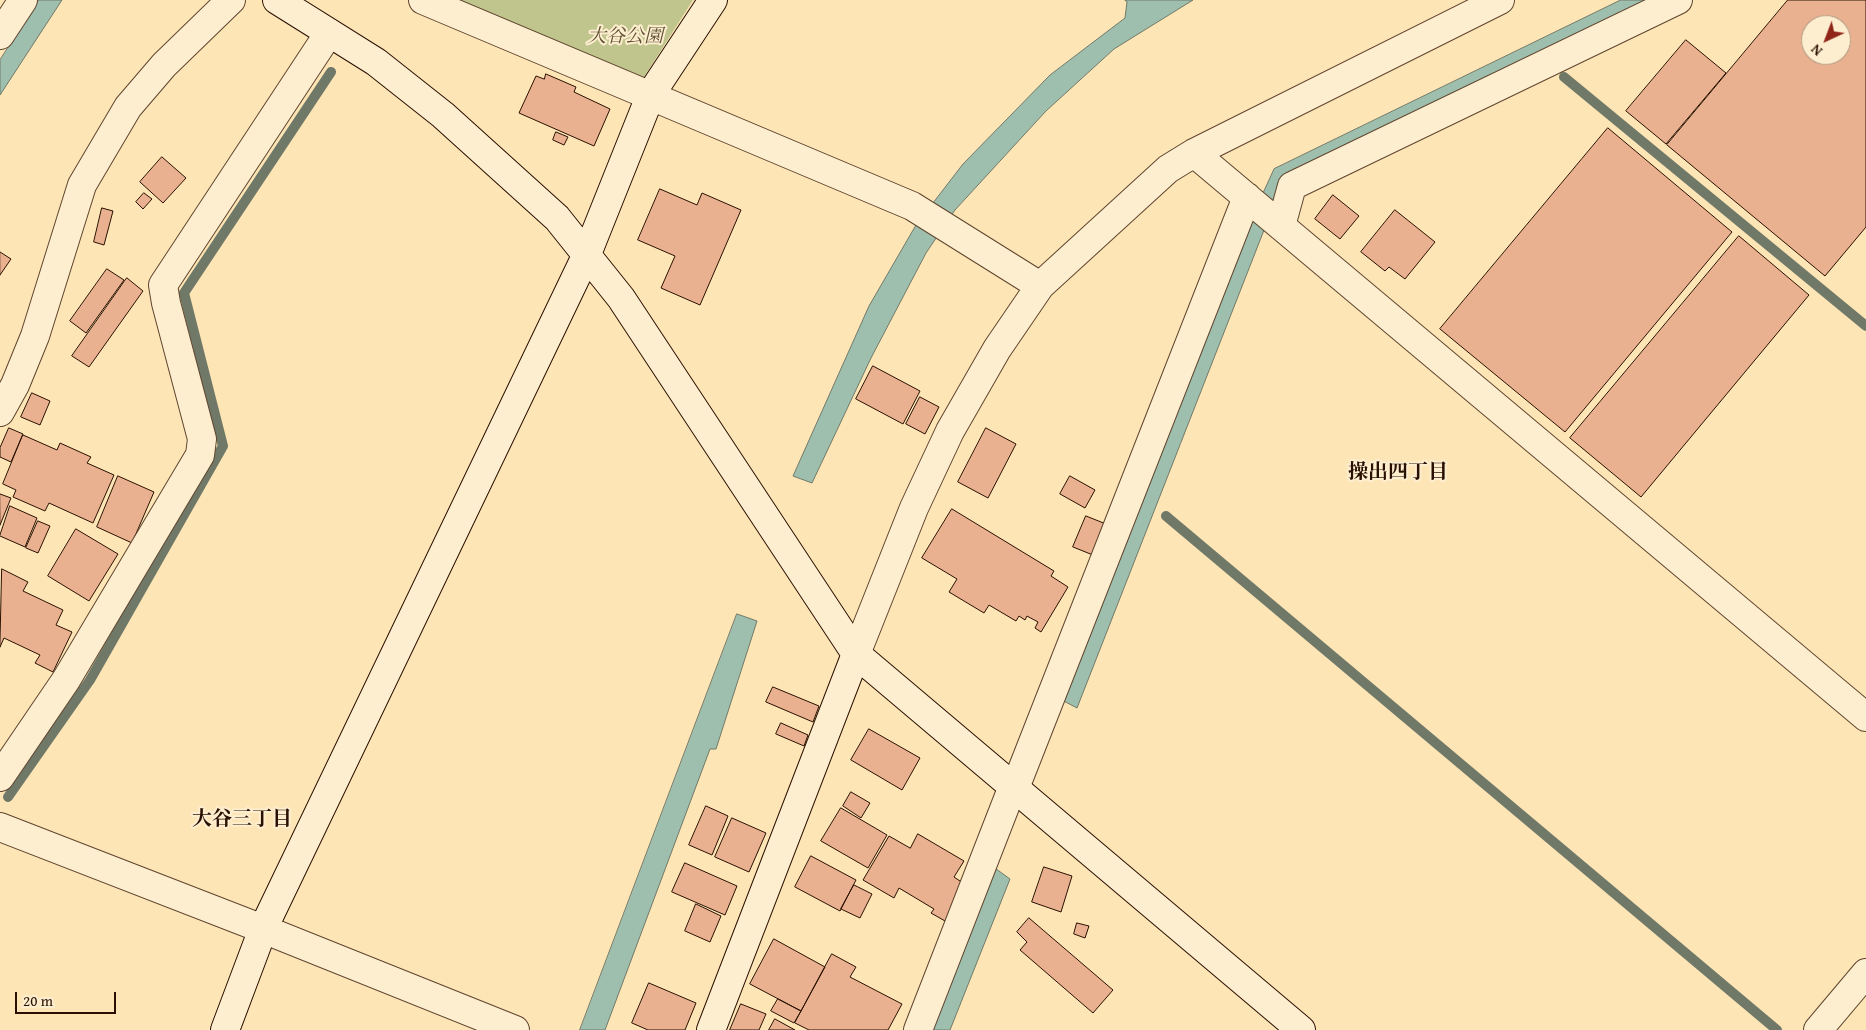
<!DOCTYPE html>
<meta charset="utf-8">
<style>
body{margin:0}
#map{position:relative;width:1866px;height:1030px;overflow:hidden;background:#fde5b6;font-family:"Gentium Book Plus",serif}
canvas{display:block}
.north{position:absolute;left:1801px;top:15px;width:50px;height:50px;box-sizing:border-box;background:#feeed0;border:1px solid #a9957d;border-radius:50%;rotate:223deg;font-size:14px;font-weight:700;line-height:20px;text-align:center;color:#2a1000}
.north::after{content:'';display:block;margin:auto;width:18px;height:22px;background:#8f2418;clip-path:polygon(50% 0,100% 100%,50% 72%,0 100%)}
.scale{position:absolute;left:15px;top:992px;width:101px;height:22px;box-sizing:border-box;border:2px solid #2a1000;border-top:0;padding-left:6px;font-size:15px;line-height:18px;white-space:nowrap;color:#2a1000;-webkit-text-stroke:4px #feeed0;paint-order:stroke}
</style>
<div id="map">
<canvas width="1866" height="1030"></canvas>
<div class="north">N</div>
<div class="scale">20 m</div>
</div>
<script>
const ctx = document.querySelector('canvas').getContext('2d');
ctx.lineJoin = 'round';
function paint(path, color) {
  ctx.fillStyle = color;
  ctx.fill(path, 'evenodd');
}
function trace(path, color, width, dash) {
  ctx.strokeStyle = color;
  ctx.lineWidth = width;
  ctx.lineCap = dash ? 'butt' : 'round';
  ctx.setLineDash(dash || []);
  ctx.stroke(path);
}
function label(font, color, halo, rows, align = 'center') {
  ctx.font = font + ' "Gentium Book Plus","Noto Serif JP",serif';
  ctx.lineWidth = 4;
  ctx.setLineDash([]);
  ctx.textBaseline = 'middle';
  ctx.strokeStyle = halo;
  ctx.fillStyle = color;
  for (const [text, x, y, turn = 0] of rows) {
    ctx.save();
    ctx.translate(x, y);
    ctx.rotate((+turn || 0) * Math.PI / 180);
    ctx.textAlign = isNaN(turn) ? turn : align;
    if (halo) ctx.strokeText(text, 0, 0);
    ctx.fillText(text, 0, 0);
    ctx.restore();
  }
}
paint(new Path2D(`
 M444,0h249l-49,77 -15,2z`), '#c0c58d');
const water = new Path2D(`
 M39,0h23l-62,95v-35z
 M1125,0h68l-79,49 -68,62 -91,99 -29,43 -55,105 -59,125 -19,-7 76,-170 47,-81 47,-61 87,-89 75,-57 2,-16z
 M1621,0h30l-367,179 -207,529 -19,-10 189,-470 27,-59z
 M737,614l20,7 -41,128h-6l-105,281h-25z
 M992,866l18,13 -60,151h-22z`);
paint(water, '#9fbfae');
trace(water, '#707968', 1);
trace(new Path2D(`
 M1564,77l302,249
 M1166,516l611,514
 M8,797l82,-117 133,-234 -39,-153 147,-221`), '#707968', 10);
const building = new Path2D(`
 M1788,0h78v227l-41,49 -158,-131zM1811,25h30v30h-30z
 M1686,40l40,33 -60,71 -40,-33z
 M546,74l30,13 -2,5 36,17 -16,37 -75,-33 17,-37 8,3z
 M1608,128l124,104 -167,200 -125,-103z
 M556,132l12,5 -4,8 -11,-5z
 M162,157l24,21 -23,25 -23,-21z
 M660,189l37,16 5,-12 39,17 -41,95 -39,-17 14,-32 -37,-16z
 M144,193l8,6 -9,10 -7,-7z
 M1333,195l26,21 -19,23 -25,-20z
 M102,208l11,3 -9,34 -10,-3z
 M1395,210l40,32 -30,37 -16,-12 -4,4 -24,-19z
 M1739,236l70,59 -168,202 -71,-59z
 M0,252l11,7 -11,16z
 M107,269l17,11 -38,53 -16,-12z
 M127,278l16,13 -54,76 -17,-11z
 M873,366l47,25 -17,33 -47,-25z
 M32,393l18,8 -10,24 -19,-8z
 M920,397l19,10 -14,27 -19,-10z
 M9,428l14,6 -12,28 -11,-5v-9z
 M986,428l30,16 -28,54 -30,-16z
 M23,435l34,15 3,-7 31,14 -4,6 27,12 -21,48 -44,-20 -4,8 -32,-14 3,-7 -13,-6z
 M118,476l36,16 -22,51 -35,-16z
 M1070,476l25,14 -10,18 -25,-14z
 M0,494l11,4 -11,27z
 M10,506l27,12 -12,29 -25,-11z
 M952,509l102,62 -3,5 17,11 -27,45 -6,-4 3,-6 -11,-6 -2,4 -6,-4 -3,5 -27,-16 -5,8 -35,-21 8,-13 -35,-21z
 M1086,516l25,10 -13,31 -25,-10z
 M38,521l12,5 -12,27 -12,-5z
 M76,529l42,25 -29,47 -41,-25z
 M2,569l26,13 -5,9 40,19 -7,15 16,7 -19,40 -18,-9 5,-8 -36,-17 -4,9z
 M773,687l46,19 -6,16 -47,-20z
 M781,723l27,12 -4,11 -28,-12z
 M869,729l51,29 -18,32 -51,-30z
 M851,792l19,11 -9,15 -18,-12z
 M706,806l22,10 -16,39 -23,-10z
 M841,808l46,27 -19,33 -47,-27z
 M732,818l34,15 -17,39 -34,-15z
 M918,834l46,27 -10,16 12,8 -21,36 -14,-8 3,-4 -35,-21 -5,10 -31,-18 26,-44 21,12z
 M811,856l45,24 -16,31 -45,-24z
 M685,863l52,23 -12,29 -53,-23z
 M1044,867l28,9 -11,36 -29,-10z
 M854,885l18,9 -12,24 -19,-9z
 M696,904l25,12 -11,26 -25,-11z
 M1029,918l84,72 -20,23 -73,-63 7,-8 -10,-10z
 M1077,923l12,3 -4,12 -11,-4z
 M774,939l51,28 -24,44 -51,-27z
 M832,954l24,13 -6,10 52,27 -14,26h-79l-14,-7z
 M649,983l47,20 -11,27h-37l-16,-7z
 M778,999l23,12 -7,12 -23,-12z
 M741,1004l25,10 -7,16h-29z
 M775,1019l20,11h-26z`);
paint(building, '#e9b190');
trace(building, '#2a1000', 1);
const street = new Path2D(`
 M423,0l489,206 128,80
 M0,35l23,-35
 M1194,153l672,564
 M1281,226l11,-40 386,-186
 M0,412l15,-27 20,-49 47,-151 46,-78 36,-42 67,-65
 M856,654l58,-146 36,-77 47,-82 43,-63 128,-117 26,-16 306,-153
 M0,777l66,-97 134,-225 2,-16 -36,-136 -3,-18 166,-252
 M1015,788l232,-591
 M0,827l263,102 252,101
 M918,1030l95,-244
 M1818,1030l48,-57`);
const secondary = new Path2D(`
 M277,0l99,62 67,53 114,103 64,80 235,356 445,376
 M225,1030l38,-101 324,-675 64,-160 62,-94
 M711,1030l145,-376`);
trace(street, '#5f452e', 30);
trace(secondary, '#2a1000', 30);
trace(street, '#feeed0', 28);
trace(secondary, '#feeed0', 28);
label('italic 19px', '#5e4f31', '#feeed0', [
 ["大谷公園",625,37]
]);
label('bold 20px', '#2a1000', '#feeed0', [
 ["操出四丁目",1398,473],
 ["大谷三丁目",242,820]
]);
</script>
